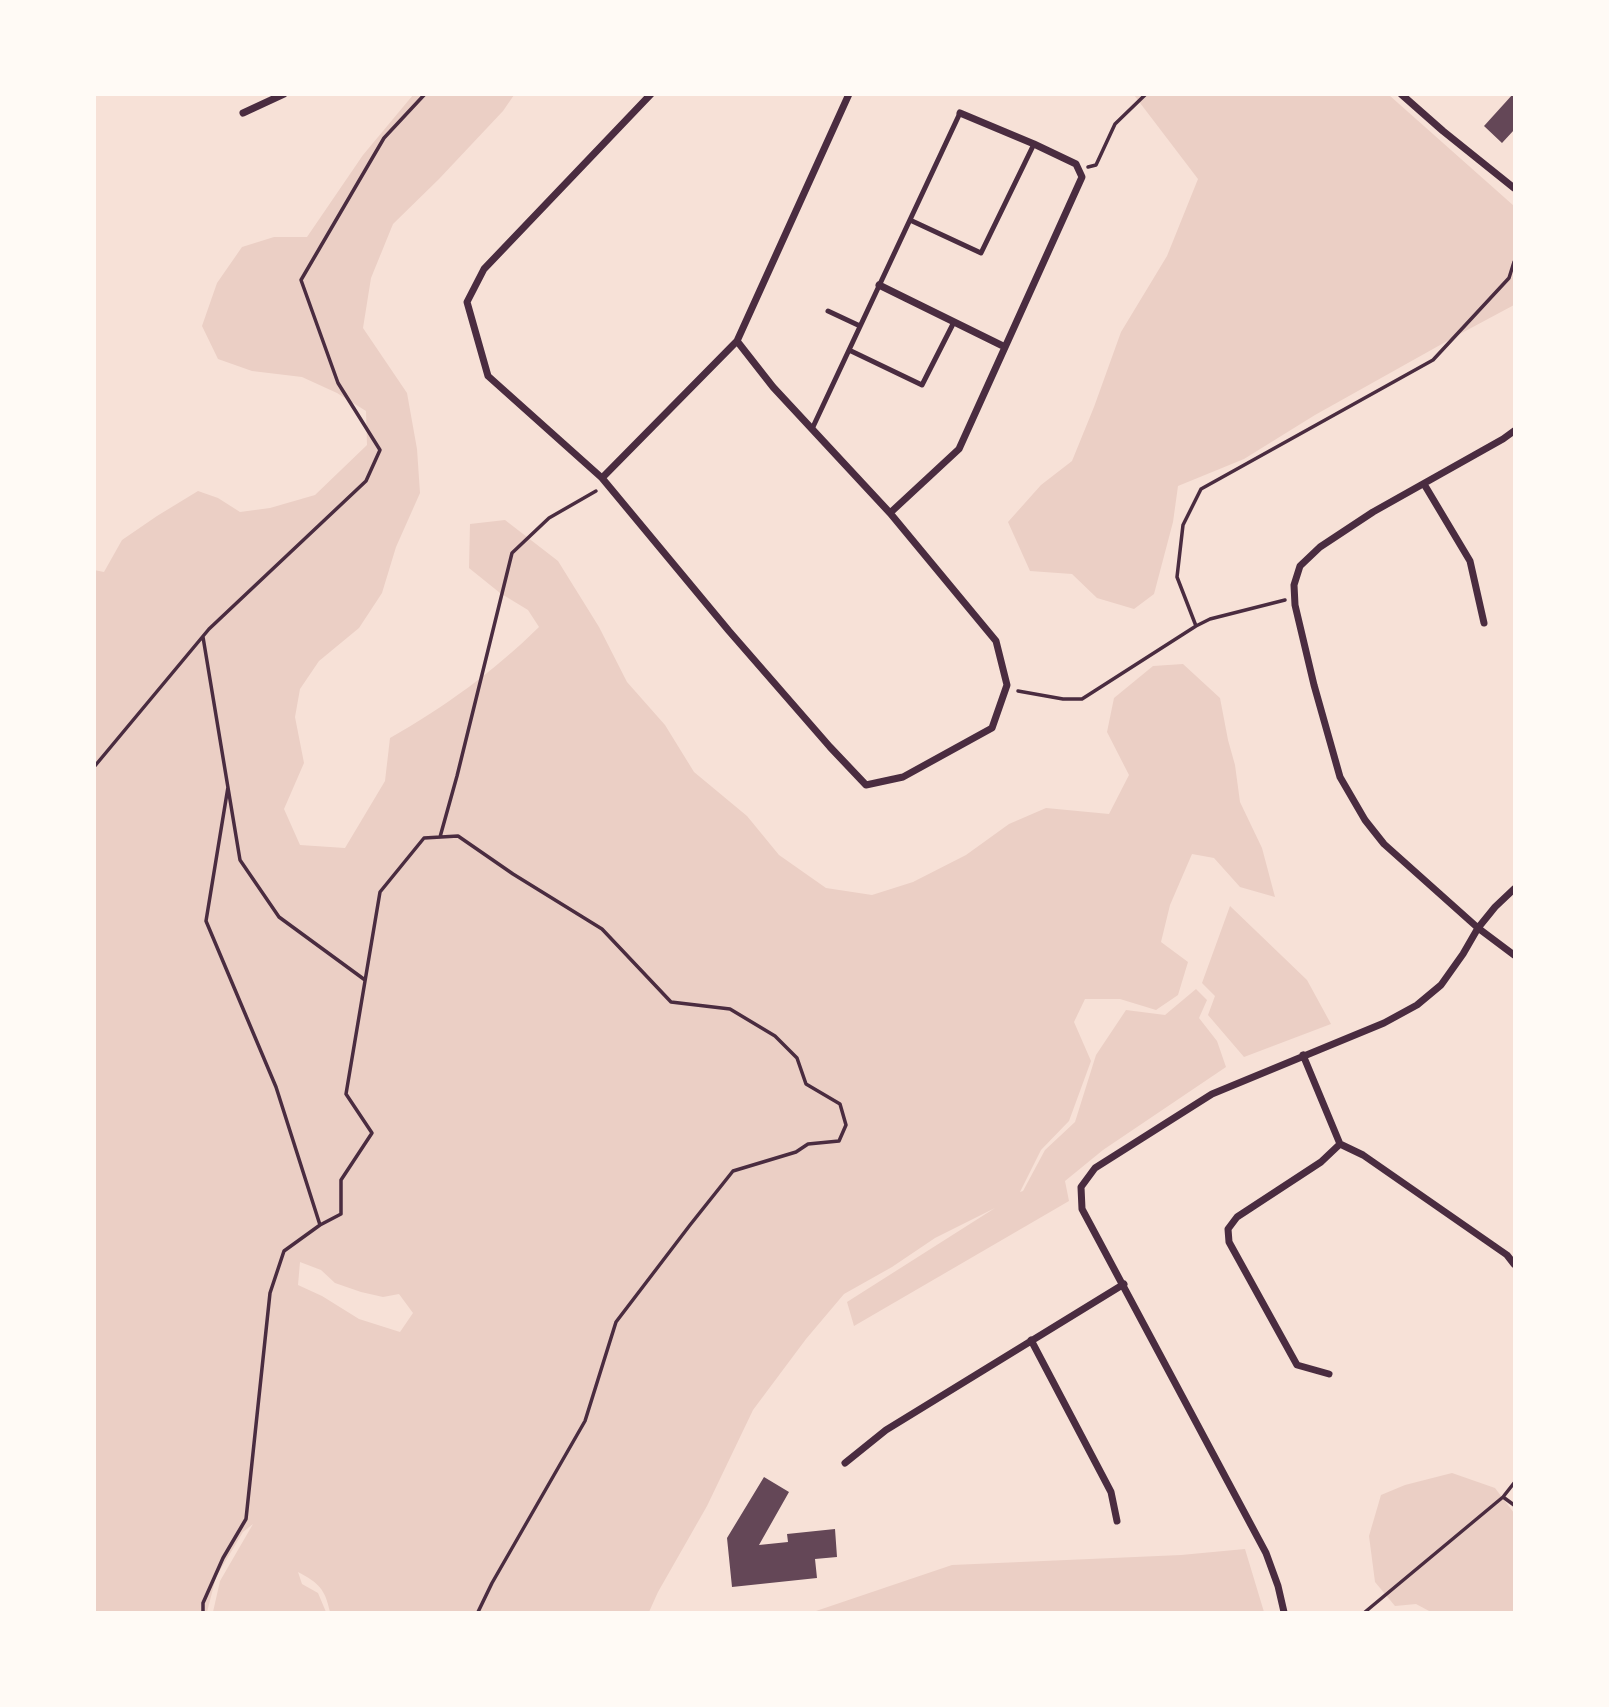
<!DOCTYPE html>
<style>
body{margin:0}
#map{position:relative;width:1609px;height:1707px;overflow:hidden;background:#f7e1d7;font-family:Rubik,sans-serif}
canvas{display:block}
.frame{position:absolute;inset:0;border:96px solid #fffaf5;pointer-events:none}
</style>
<div id="map">
<canvas width="1609" height="1707"></canvas>
<div class="frame"></div>
</div>
<script>
const ctx = document.querySelector('canvas').getContext('2d');
ctx.lineJoin = 'round';
function paint(path, color) {
  ctx.fillStyle = color;
  ctx.fill(path, 'evenodd');
}
function trace(path, color, width, dash) {
  ctx.strokeStyle = color;
  ctx.lineWidth = width;
  ctx.lineCap = dash ? 'butt' : 'round';
  ctx.setLineDash(dash || []);
  ctx.stroke(path);
}
paint(new Path2D(`
 M413,95h101l-11,16 -64,68 -46,45 -22,54 -8,50 44,65 10,56 3,44 -24,54 -14,46 -23,35 -40,33 -19,28 -5,28 9,46 -20,46 16,36 45,3 40,-67 5,-43c56,-32 103,-66 149,-111l-11,-17 -28,-17 -31,-25 1,-44 35,-4 53,41 41,66 28,55 38,43 29,47 53,44 32,39 47,33 46,7 41,-13 53,-27 43,-31 37,-16 63,6 20,-39 -22,-43 7,-34 39,-32 30,-2 37,34 8,42 7,25 5,37 22,46 13,49 -35,-10 -26,-29 -22,-4 -22,51 -9,37 27,20 -10,33 -22,15 -36,-11h-35l-11,23 17,39 -22,60 -28,29 -21,42 3,-1 22,-41 30,-28 21,-67 30,-45 39,5 31,-26 11,11 -8,18 18,23 9,26 -123,83 -38,31 4,20 -215,125 -7,-24 148,-94 -60,30 -43,29 -48,27 -38,45 -53,71 -46,96 -49,86 -9,20h-319c-5,-23 -11,-29 -32,-40l4,12 16,9 8,19h-113l7,-31 33,-57 -10,8 -27,45 -9,35h-112l-1,-1042 10,2 18,-32 35,-24 41,-25 20,7 22,14 30,-4 45,-13 52,-50 -1,-34 -29,-18 -35,-16 -50,-6 -34,-12 -16,-33 15,-43 25,-36 32,-10h33l56,-82zM300,1262l21,8 14,13 26,9 22,5 16,-3 14,19 -13,19 -41,-13 -37,-23 -24,-11z
 M1134,95h255l125,111v99l-56,30 -143,80 -71,44 -66,27 -5,36 -19,72 -20,15 -37,-11 -25,-24 -42,-3 -22,-49 33,-37 31,-24 22,-54 27,-75 46,-76 31,-77z
 M1230,906l77,74 24,44 -87,33 -36,-42 7,-19 -13,-13z
 M1452,1473l43,15 19,25v99h-83l-15,-8 -21,2 -20,-24 -6,-46 12,-41 24,-10z
 M1245,1549l19,63h-451l139,-47 229,-10z`), '#ebcfc5');
paint(new Path2D(`
 M1513,94h1v36l-12,13 -18,-17z
 M764,1477l25,15 -30,53 29,-3 -1,-8 48,-5 2,28 -22,2 2,19 -85,9 -5,-49z`), '#644757');
trace(new Path2D(`
 M1088,167l8,-2 19,-41 31,-30
 M1196,626l-19,-49 6,-52 18,-36 232,-129 76,-82 5,-16
 M203,637l37,223 39,57 86,63
 M1018,691l45,8h19l114,-73 14,-7 75,-19
 M94,767l115,-138 157,-148 14,-31 -42,-67 -37,-103 83,-142 41,-44
 M228,787l-22,134 70,166 44,138
 M440,837l17,-61 55,-223 37,-35 47,-27
 M1514,1483l-11,14 11,8
 M203,1612v-9l20,-45 23,-39 24,-226 14,-42 36,-26 21,-11v-34l31,-47 -26,-39 34,-202 44,-54 34,-2 55,38 89,55 69,73 59,7 45,27 22,22 9,26 34,20 6,21 -7,16 -31,3 -12,8 -63,19 -43,54 -74,97 -31,99 -93,162 -14,29
 M1365,1612l138,-115`), '#4a2c40', 3.5);
trace(new Path2D(`
 M910,220l71,33 53,-109
 M828,311l32,15
 M849,350l73,35 32,-63
 M812,429l148,-316`), '#4a2c40', 5);
trace(new Path2D(`
 M651,94l-167,175 -17,33 21,74 114,102 127,153 101,116 36,38 37,-8 89,-49 15,-43 -11,-44 -106,-128 -117,-126 -36,-46
 M1401,94l42,37 71,57
 M243,113l41,-19
 M879,285l126,62
 M1514,431l-11,8 -130,73 -53,35 -20,19 -6,19 1,20 19,80 26,92 25,43 19,24 94,84 36,27
 M602,478l135,-137 112,-247
 M1424,484l46,77 14,62
 M890,513l69,-64 123,-272 -6,-13 -42,-20 -74,-31
 M1303,1055l37,89 23,11 144,100 7,9
 M1031,1340l80,152 6,29
 M1329,1374l-32,-9 -68,-123 -1,-13 9,-12 84,-55 19,-18
 M845,1463l41,-33 238,-146
 M1284,1612l-6,-26 -12,-33 -184,-344 -1,-22 14,-19 117,-74 172,-71 33,-18 24,-20 22,-31 15,-26 17,-21 19,-18`), '#4a2c40', 7);
</script>
